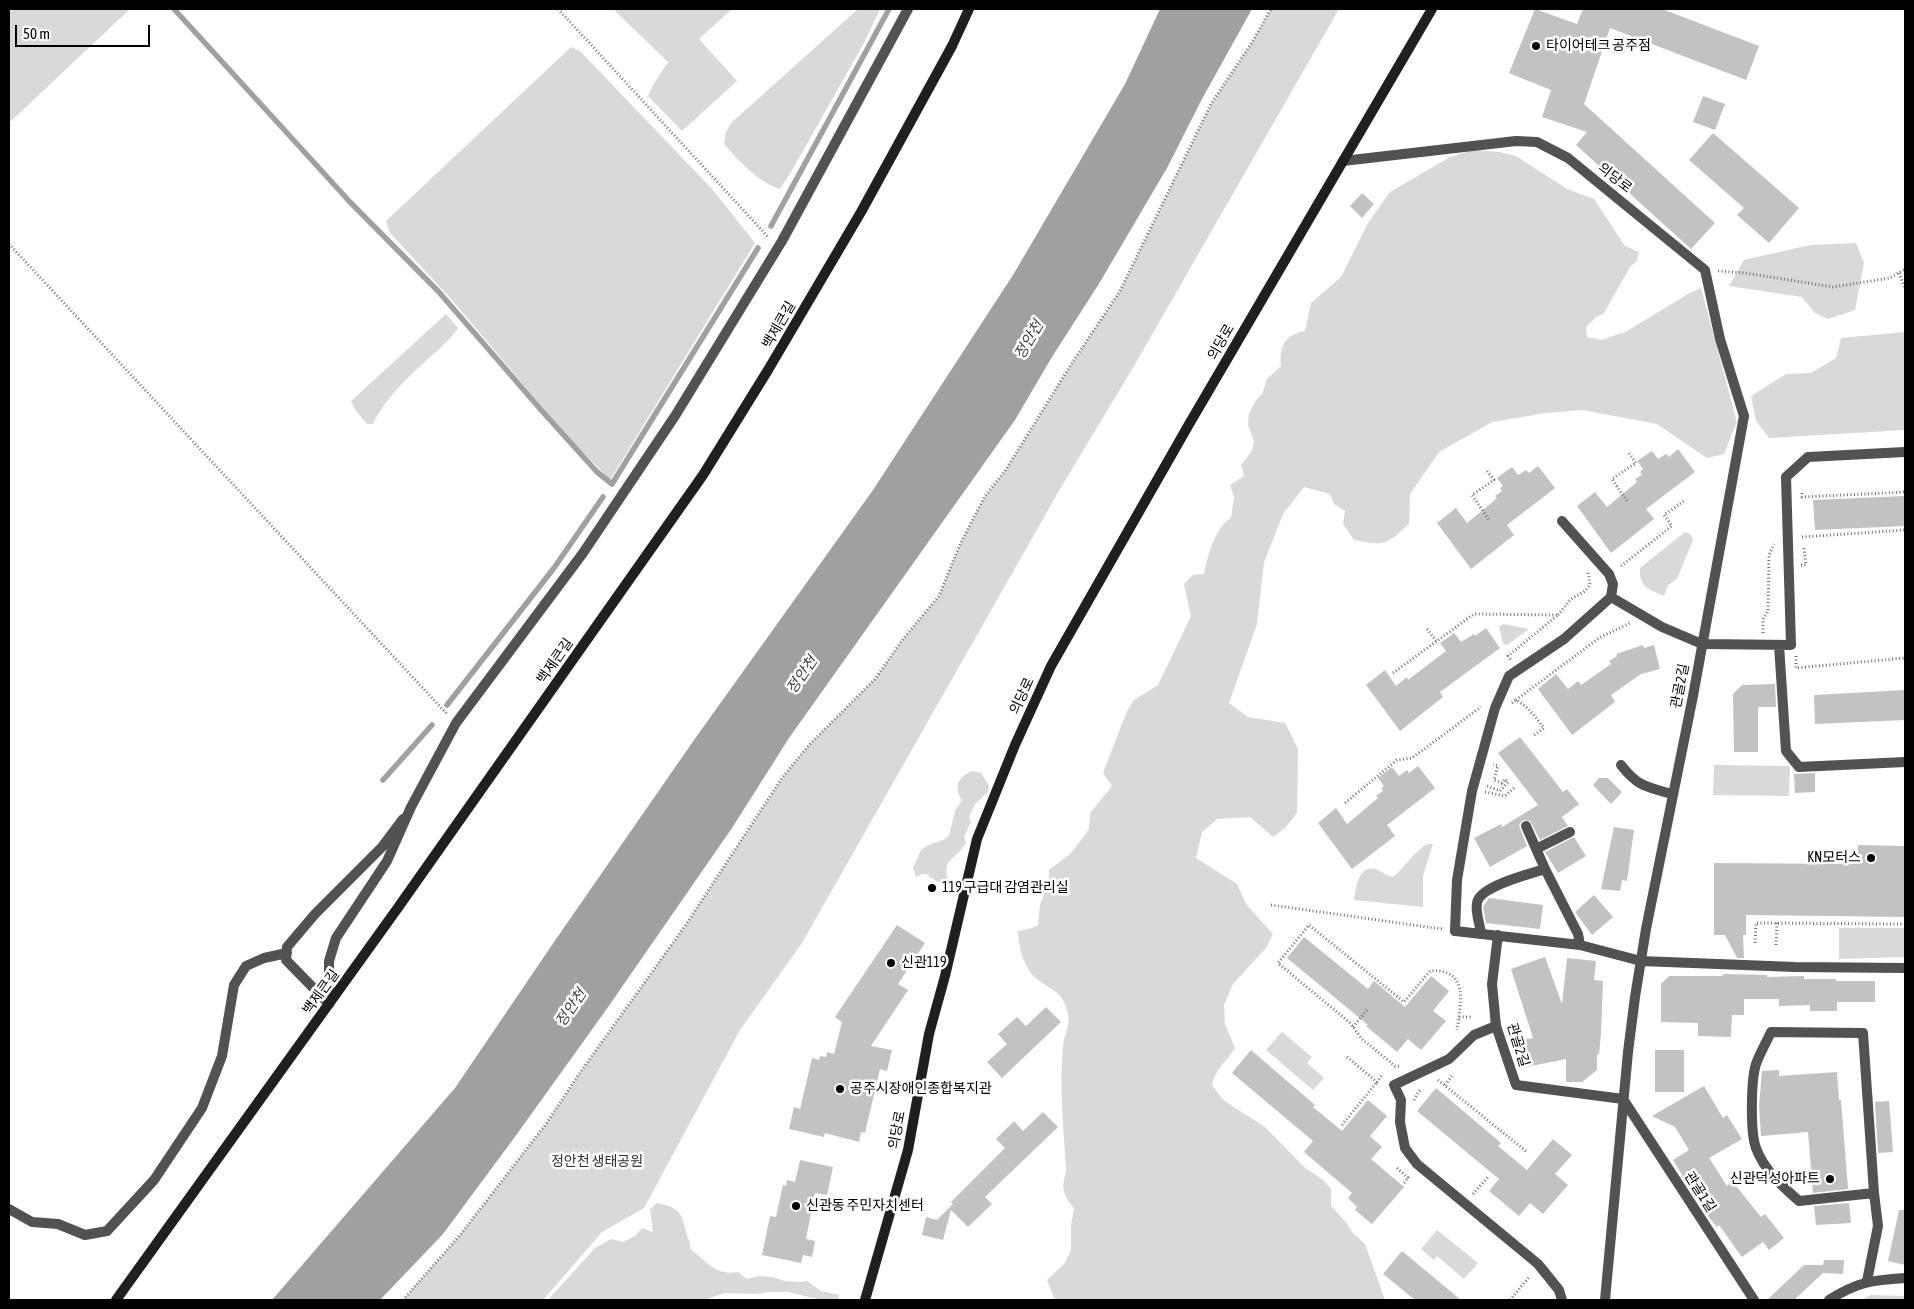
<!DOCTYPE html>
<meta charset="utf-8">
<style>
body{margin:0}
#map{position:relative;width:1914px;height:1309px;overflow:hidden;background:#fff;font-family:"Asap Condensed",sans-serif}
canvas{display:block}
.frame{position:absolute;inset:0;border:10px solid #000;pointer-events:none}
.scale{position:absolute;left:15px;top:25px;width:135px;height:22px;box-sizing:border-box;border:2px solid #000;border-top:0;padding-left:6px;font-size:15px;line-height:18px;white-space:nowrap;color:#000;-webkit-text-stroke:4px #fff;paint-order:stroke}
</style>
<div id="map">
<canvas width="1914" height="1309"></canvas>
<div class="frame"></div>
<div class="scale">50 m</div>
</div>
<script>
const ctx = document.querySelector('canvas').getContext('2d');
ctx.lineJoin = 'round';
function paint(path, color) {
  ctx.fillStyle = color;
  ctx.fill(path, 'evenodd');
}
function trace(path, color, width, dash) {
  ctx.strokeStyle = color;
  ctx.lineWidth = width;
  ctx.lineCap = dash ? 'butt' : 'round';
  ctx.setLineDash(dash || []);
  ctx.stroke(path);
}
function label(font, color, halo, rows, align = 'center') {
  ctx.font = font + ' "Asap Condensed","Noto Sans KR",sans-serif';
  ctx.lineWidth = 5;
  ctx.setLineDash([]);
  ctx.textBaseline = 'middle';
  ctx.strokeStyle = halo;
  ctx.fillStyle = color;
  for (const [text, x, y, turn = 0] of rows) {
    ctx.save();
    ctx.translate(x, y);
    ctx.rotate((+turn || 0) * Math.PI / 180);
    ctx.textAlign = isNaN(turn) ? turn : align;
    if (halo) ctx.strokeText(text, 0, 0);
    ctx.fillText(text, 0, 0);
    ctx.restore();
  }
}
paint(new Path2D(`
 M13,9h117l-121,114v-110z
 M615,9h117l-33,30 38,42 -55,50 -34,-35 5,-11 15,-23 -54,-52z
 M858,9h22l-16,34 -73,129 -11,17c-22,-7 -41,-28 -56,-45l2,-12 5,-9z
 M1271,9h68l-205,357 -74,123 -258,454 -62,87 -96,178 -42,24 -59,68h-140l57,-65 86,-111 33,-50 106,-148 97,-148 27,-33 66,-66 28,-40 36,-43 21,-52 25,-48 20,-25 67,-108 48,-72 91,-187 40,-60z
 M571,47l9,4 133,139 42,53 -145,237 -45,-46 -113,-134 -62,-67 -4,-12z
 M1473,150l26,2 17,4 51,33 27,10 31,47 14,6 -2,9 -7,6 -26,46 -9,5 -9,9 1,10 15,3 25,-9 61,-37 13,-6 36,134 -13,32 -17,4 -50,-34 -75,-14 -36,3 -54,9 -53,30 -29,42 -1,30c-24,22 -24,22 -55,16l-11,-16 2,-13 -11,-7 -4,-10 -26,-7 -21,27 -19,48 -7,62 -28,79 19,14 37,6 13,26 -1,64 -12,15 -12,9 -23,-20 -33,2 -15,13 -6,26 41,26 9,20 27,30 -7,14 -33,36 -9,21 1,19 10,24c-9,14 -20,21 -23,37l11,15 42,27 39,40 19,13 8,9v17l14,15 8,12 12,11 20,56h-330l-8,-20 18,-17 6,-13v-25l3,-17c-11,-13 -13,-19 -8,-36 -2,-41 -7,-83 -3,-124 1,-17 10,-22 3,-41 -6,-18 -16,-17 -29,-28 -14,-12 -18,-31 -19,-48l11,-2 9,-4 2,-20 9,-24v-11l21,-16 12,-15 7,-10 1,-16 22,-27 -9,-13 24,-62 7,-11 24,-15 33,-69 -7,-32 9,-9 11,-1c4,-18 10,-45 27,-56l3,-21 -4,-12 14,-9 -3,-11 11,-14 2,-10 -6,-16 1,-12 7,-13 6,-6 5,-15 14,-13c-2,-20 4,-31 24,-35l6,-28 30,-26 27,-54 22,-31 60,-35z
 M1856,243l8,20 -9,47 -27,9 -13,-6 -13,-16 -73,-11 15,-26 66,-15z
 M446,314l12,14c-8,12 -19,21 -30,31 -19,17 -45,42 -55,65h-6l-11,-13 -5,-10z
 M1905,332v98l-136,8 -13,-17 -5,-25 35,-22 25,-1 25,-15 5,-20z
 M1685,532l5,2 3,6 -16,39 -9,6 -4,11c-16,-7 -25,-9 -24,-28z
 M1504,624l25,5 -22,16 -4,-1 -4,-18z
 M1714,765l76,1 -1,30 -76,-1z
 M972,771l9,2 8,13 -1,6 -13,12 -6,13 2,5 -7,15 2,5c-8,18 -26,15 -17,40l-4,2c-7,-2 -14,-5 -18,-10h-5l-6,3 -3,-9 8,-18 7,-5 15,-5 6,-4 6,-25 7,-11c-9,-13 -4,-23 10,-29z
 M1427,844h6l-10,32v31l-69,-7c2,-13 5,-38 24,-30 6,3 9,6 15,7 13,-10 20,-25 34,-33z
 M1839,928h66v29l-66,2z
 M1282,1032l30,25 -5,6 17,15 -11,12 -47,-40z
 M657,1203c29,5 24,16 32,38 1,1 1,7 2,8 2,3 7,5 9,8 12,11 21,18 38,15l9,7 12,-3 14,1 12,4 14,1 8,-1 14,10 18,4 -1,5h-16l-34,-8h-18l-15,2 -30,-1 -21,7h-156l47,-52 16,-9 12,3 12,-6 7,-8 11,4 -3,-23z
 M1437,1230l41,33 -14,16 -27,-23 -3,4 -13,-11z
 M1871,1295l34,1v4h-44z`), '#d9d9d9');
paint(new Path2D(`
 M1160,9h92l-50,90 -35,69 -67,114 -48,75 -37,63 -226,318 -57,90 -126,182 -89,124 -74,100 -63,66h-108l183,-212 99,-146 140,-202 179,-250 140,-215 112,-191z`), '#a0a0a0');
trace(new Path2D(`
 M174,9l176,193 88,89 104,120 55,61 15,12 146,-236
 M771,226l118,-217
 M447,705l107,-137 49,-71
 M383,780l49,-55`), '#a0a0a0', 5.5);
paint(new Path2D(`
 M1535,9l42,15 6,-15h79l97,37 -13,34 -136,-52 -26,76 131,119 -24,26 -115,-104 11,-13 -45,-15 9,-27 -42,-17z
 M1703,96l22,8 -10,26 -22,-8z
 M1713,133l86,75 -30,35 -32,-28 7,-7 -55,-48z
 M1362,193l12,11 -12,14 -12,-12z
 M1678,449l17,23 -49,37 8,10 -43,34 -34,-47 18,-14 12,15 30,-25 -2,-3 7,-4 -2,-3 3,-3 -6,-8 15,-10 6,8 8,-5 3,3z
 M1538,466l17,22 -48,37 7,10 -43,34 -34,-46 19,-15 11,15 22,-18 8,-7 -2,-2 7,-5 -2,-3 3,-2 -6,-8 15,-11 6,8 8,-5 3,3z
 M1905,496v30l-90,4 -2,-30z
 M1486,628l14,20 -60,44 3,5 -43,34 -34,-46 19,-15 11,16 11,-9 1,3 38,-29 -6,-8 14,-10 7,9 13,-8 1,2z
 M1643,645l1,3 10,-3 6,24 -19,5 -30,21 4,7 -43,33 -34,-46 18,-15 12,15 10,-8 3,4 30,-21 -2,-3 8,-5 -1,-2z
 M1775,684l1,23h-18v45h-24l-1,-58 9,-9z
 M1905,690v30l-90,4 -1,-29z
 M1520,737l43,55 4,-3 12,15 -17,13 6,9 -28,14 -10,-19 -7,-1 -4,5 1,3 7,18 -37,21 -16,-29 27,-14 1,3 36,-22 -40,-52z
 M1418,766l17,22 -48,37 8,11 -43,33 -34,-46 18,-15 11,16 31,-26 -2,-2 7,-5 -2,-3 3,-2 -6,-8 14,-11 7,9 8,-6 2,3z
 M1815,773v19l-20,1 -1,-19z
 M1599,778h9l14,14 -11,12 -18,-19z
 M1614,827l20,3 -7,51 -5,-1 -2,11 -19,-2z
 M1574,837l12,19 -28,17 -13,-21z
 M1858,845l47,1v71l-159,-2v20h-3l1,23h-7l-12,-23h-11v-72l143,1z
 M1594,895l19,22 -21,18 -17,-23z
 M1489,898l54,7 -3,24 -54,-6 -3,-16z
 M897,925l28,18 -27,41 10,6 -37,56 21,4 -5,21 -7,-2 -15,64 -4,-1 -2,10 -34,-9 -1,4 -35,-8 5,-22 6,2 12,-51 7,2 1,-4 6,1 1,-5 7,2 8,-32 -7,-5z
 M1304,937l64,52 6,-8 31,26 26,-31 18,15 -16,20 13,10 -25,29 -13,-11 -11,13 -31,-26 2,-1 -81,-67z
 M1545,957l17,47 5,-46 29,3 -2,19 9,1 -2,52 -2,22 -2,-1v16l-15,12h-16v-23l-45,9 -5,-27 17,-3 -22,-69z
 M1723,974l44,1v2l37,-1v3h32v2h39v21h-38v9h-27v-6l-31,1v-7h-35v16h-12l-1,22 -33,-1v-13l-37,-1v-38l8,-8h54z
 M1046,1007l15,15 -59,56 -15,-16 20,-18 -9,-10 19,-17 9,9z
 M1251,1050l64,55 -2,2 29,24 26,-31 19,16 -17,20 12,11 -11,12 33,28 -32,37 -17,-14 2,-3 -9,-9 4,-5 -48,-41 9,-11 -81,-68z
 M1655,1050h29v42h-29z
 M1779,1070v6l58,-4 2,28h2l7,89 -35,4 -5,-61 -47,4 -2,-30 3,-35z
 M1704,1086l19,32 4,-3 15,24 -33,19 18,28 5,-5 29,36 4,-3 19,24 -15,12 -6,-8 -21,15 -23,-32 -2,2 -13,-16 -31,-51 16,-10 -14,-23 -23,-11z
 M1436,1088l65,55 -3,3 29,24 26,-31 19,16 -17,19 13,11 -25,29 -13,-11 -11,13 -30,-25 10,-12 -82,-68z
 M1889,1101l4,51 -15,1 -3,-51z
 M1043,1112l15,15 -73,70 7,7 -24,23 -17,-17 -8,30 -21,-5 4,-18 11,3 16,-16 -2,-2 54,-54 -9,-9 18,-18 9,10z
 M800,1160l33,7 -6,28 -12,-2 -9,46 9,2 -3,16 -9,-2 -2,8 -39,-8 8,-39 6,1 7,-32 3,1 1,-6 8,2z
 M1849,1203l2,20 -35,2 -2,-19z
 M1899,1210h6v55l-17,-4z
 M1402,1251l59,49h-46l-32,-26z
 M1824,1260h20l-1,14 -20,-1 -29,27h-27l37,-35h19z`), '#c2c2c2');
trace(new Path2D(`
 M558,9l211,229
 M9,244l438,470
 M1718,271l27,2 88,14 57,-9 15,-9
 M1899,273l6,16
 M1487,471l7,9 -22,15 17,25
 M1802,493v4l103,-5
 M1627,501l-15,-22 24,-16 -8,-11
 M1802,537l103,-7
 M1801,565h5l-2,-17
 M1621,566l51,-40 -8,-11 20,-14
 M1558,615l13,-16 14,-8 5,-6 -2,-13
 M1427,629l10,13
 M1763,633v-14l5,-8 1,-56 5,-11
 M1796,656v12l109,-10
 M1393,673l81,-59 84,1 -50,41 3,4
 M1516,700l83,-62 31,-15
 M1512,703l4,-3c12,6 20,18 28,28l-11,8
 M1487,786l13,5 8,-9 -3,-3 -3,4 -8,-3 4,-14 -5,-1
 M1485,792l20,4 10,-9
 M1345,803l52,-43 15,-2 69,-51
 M1271,905l171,24
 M1755,943l1,-20 149,1
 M1776,945l1,-22
 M1459,1017h13
 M1353,1027l14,-17
 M1347,1057l30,25 5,-7
 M1399,1066h-4l-33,-27 -12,-16 -72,-60 31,-38 95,77 26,-31c39,-3 31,32 27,59
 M1438,1080l89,72
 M1445,1085l7,-9
 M1414,1100l5,-9 3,-2
 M1342,1125l35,-43
 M1397,1168l11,10
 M1404,1183l6,-8
 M1473,1194l16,-18
 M403,1300l57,-65 86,-111 33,-50 106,-148 97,-148 27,-33 66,-66 28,-40 36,-43 21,-52 25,-48 20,-25 67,-108 48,-72 91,-187 40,-60 20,-35
 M1510,1300l20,-24`), '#747474', 3, [1, 2.5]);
trace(new Path2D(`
 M1343,161l173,-20 21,1 31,16 137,112 15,69 24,77
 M1611,597l51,30 40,17 89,1 -5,-168 22,-20 97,-5
 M1779,645l7,106 13,16 106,-5
 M1621,765c17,22 26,22 51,29
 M1526,826l19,43
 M1536,849l34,-17
 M1455,931l2,-51 15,-89 23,-83 14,-32 55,-37 47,-42 2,-13 -4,-10 -47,-53
 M1481,934c-1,-10 -6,-22 -4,-31 2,-17 53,-29 68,-34l33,65 2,11
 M1496,1026l-22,9 -25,24 -55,26 7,15 -1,22 5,26 12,16 121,100 21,26 3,10
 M1867,1281l11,-55 -4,-33 -11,-160 -92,-1c-5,11 -11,21 -15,32 -5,16 -6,68 0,84 8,22 26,38 43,53l75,-8`), '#525252', 10);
trace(new Path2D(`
 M1455,931l125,14 61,16 154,6 110,1
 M1498,935l-6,49 4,42 20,59 107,14 131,201
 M329,1004v-43l7,-23 51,-77 24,-54 45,-84 127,-170 92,-137 107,-175 126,-232
 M329,1004l-43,-44 1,-13 28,-33 67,-67 21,-28
 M9,1209l23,13 26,2 27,11 22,-4 47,-51 48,-72 20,-52 12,-71 12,-19 18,-8 23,-5
 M1605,1300l23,-248 7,-55 11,-68 47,-233 51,-280
 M1829,1300c28,-18 43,-20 76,-22`), '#525252', 10);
trace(new Path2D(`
 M116,1300l281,-391 306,-434 65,-105 93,-158 91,-166 17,-37
 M865,1300l43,-150 21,-116 16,-58 32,-137 38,-94 36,-79 137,-240 244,-417`), '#1f1f1f', 10);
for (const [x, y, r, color] of [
 [1536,46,5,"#000"],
 [1871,858,5,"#000"],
 [932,888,5,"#000"],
 [891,963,5,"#000"],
 [840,1089,5,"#000"],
 [1830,1179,5,"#000"],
 [796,1206,5,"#000"]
]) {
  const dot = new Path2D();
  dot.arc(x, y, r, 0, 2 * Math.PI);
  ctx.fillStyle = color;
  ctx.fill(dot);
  trace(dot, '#fff', 2);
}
label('14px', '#000', '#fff', [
 ["타이어테크 공주점",1546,46],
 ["KN모터스",1861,858,"right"],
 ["119 구급대 감염관리실",942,888],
 ["신관119",901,963],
 ["공주시장애인종합복지관",850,1089],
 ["신관덕성아파트",1820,1179,"right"],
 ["신관동 주민자치센터",806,1206]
], 'left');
label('14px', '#000', '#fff', [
 ["의당로",1615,178,38],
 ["백제큰길",779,325,-60],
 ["의당로",1221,342,-60],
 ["백제큰길",555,661,-55],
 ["관골2길",1680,686,-79],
 ["의당로",1022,696,-65],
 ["백제큰길",321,992,-54],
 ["관골2길",1518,1045,73],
 ["의당로",897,1130,-79],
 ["관골1길",1700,1192,57]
]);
label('14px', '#303030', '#fff', [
 ["정안천 생태공원",597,1162]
]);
label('italic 15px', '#414141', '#fff', [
 ["정안천",1029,340,-59],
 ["정안천",802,675,-55],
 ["정안천",571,1008,-55]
]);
</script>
